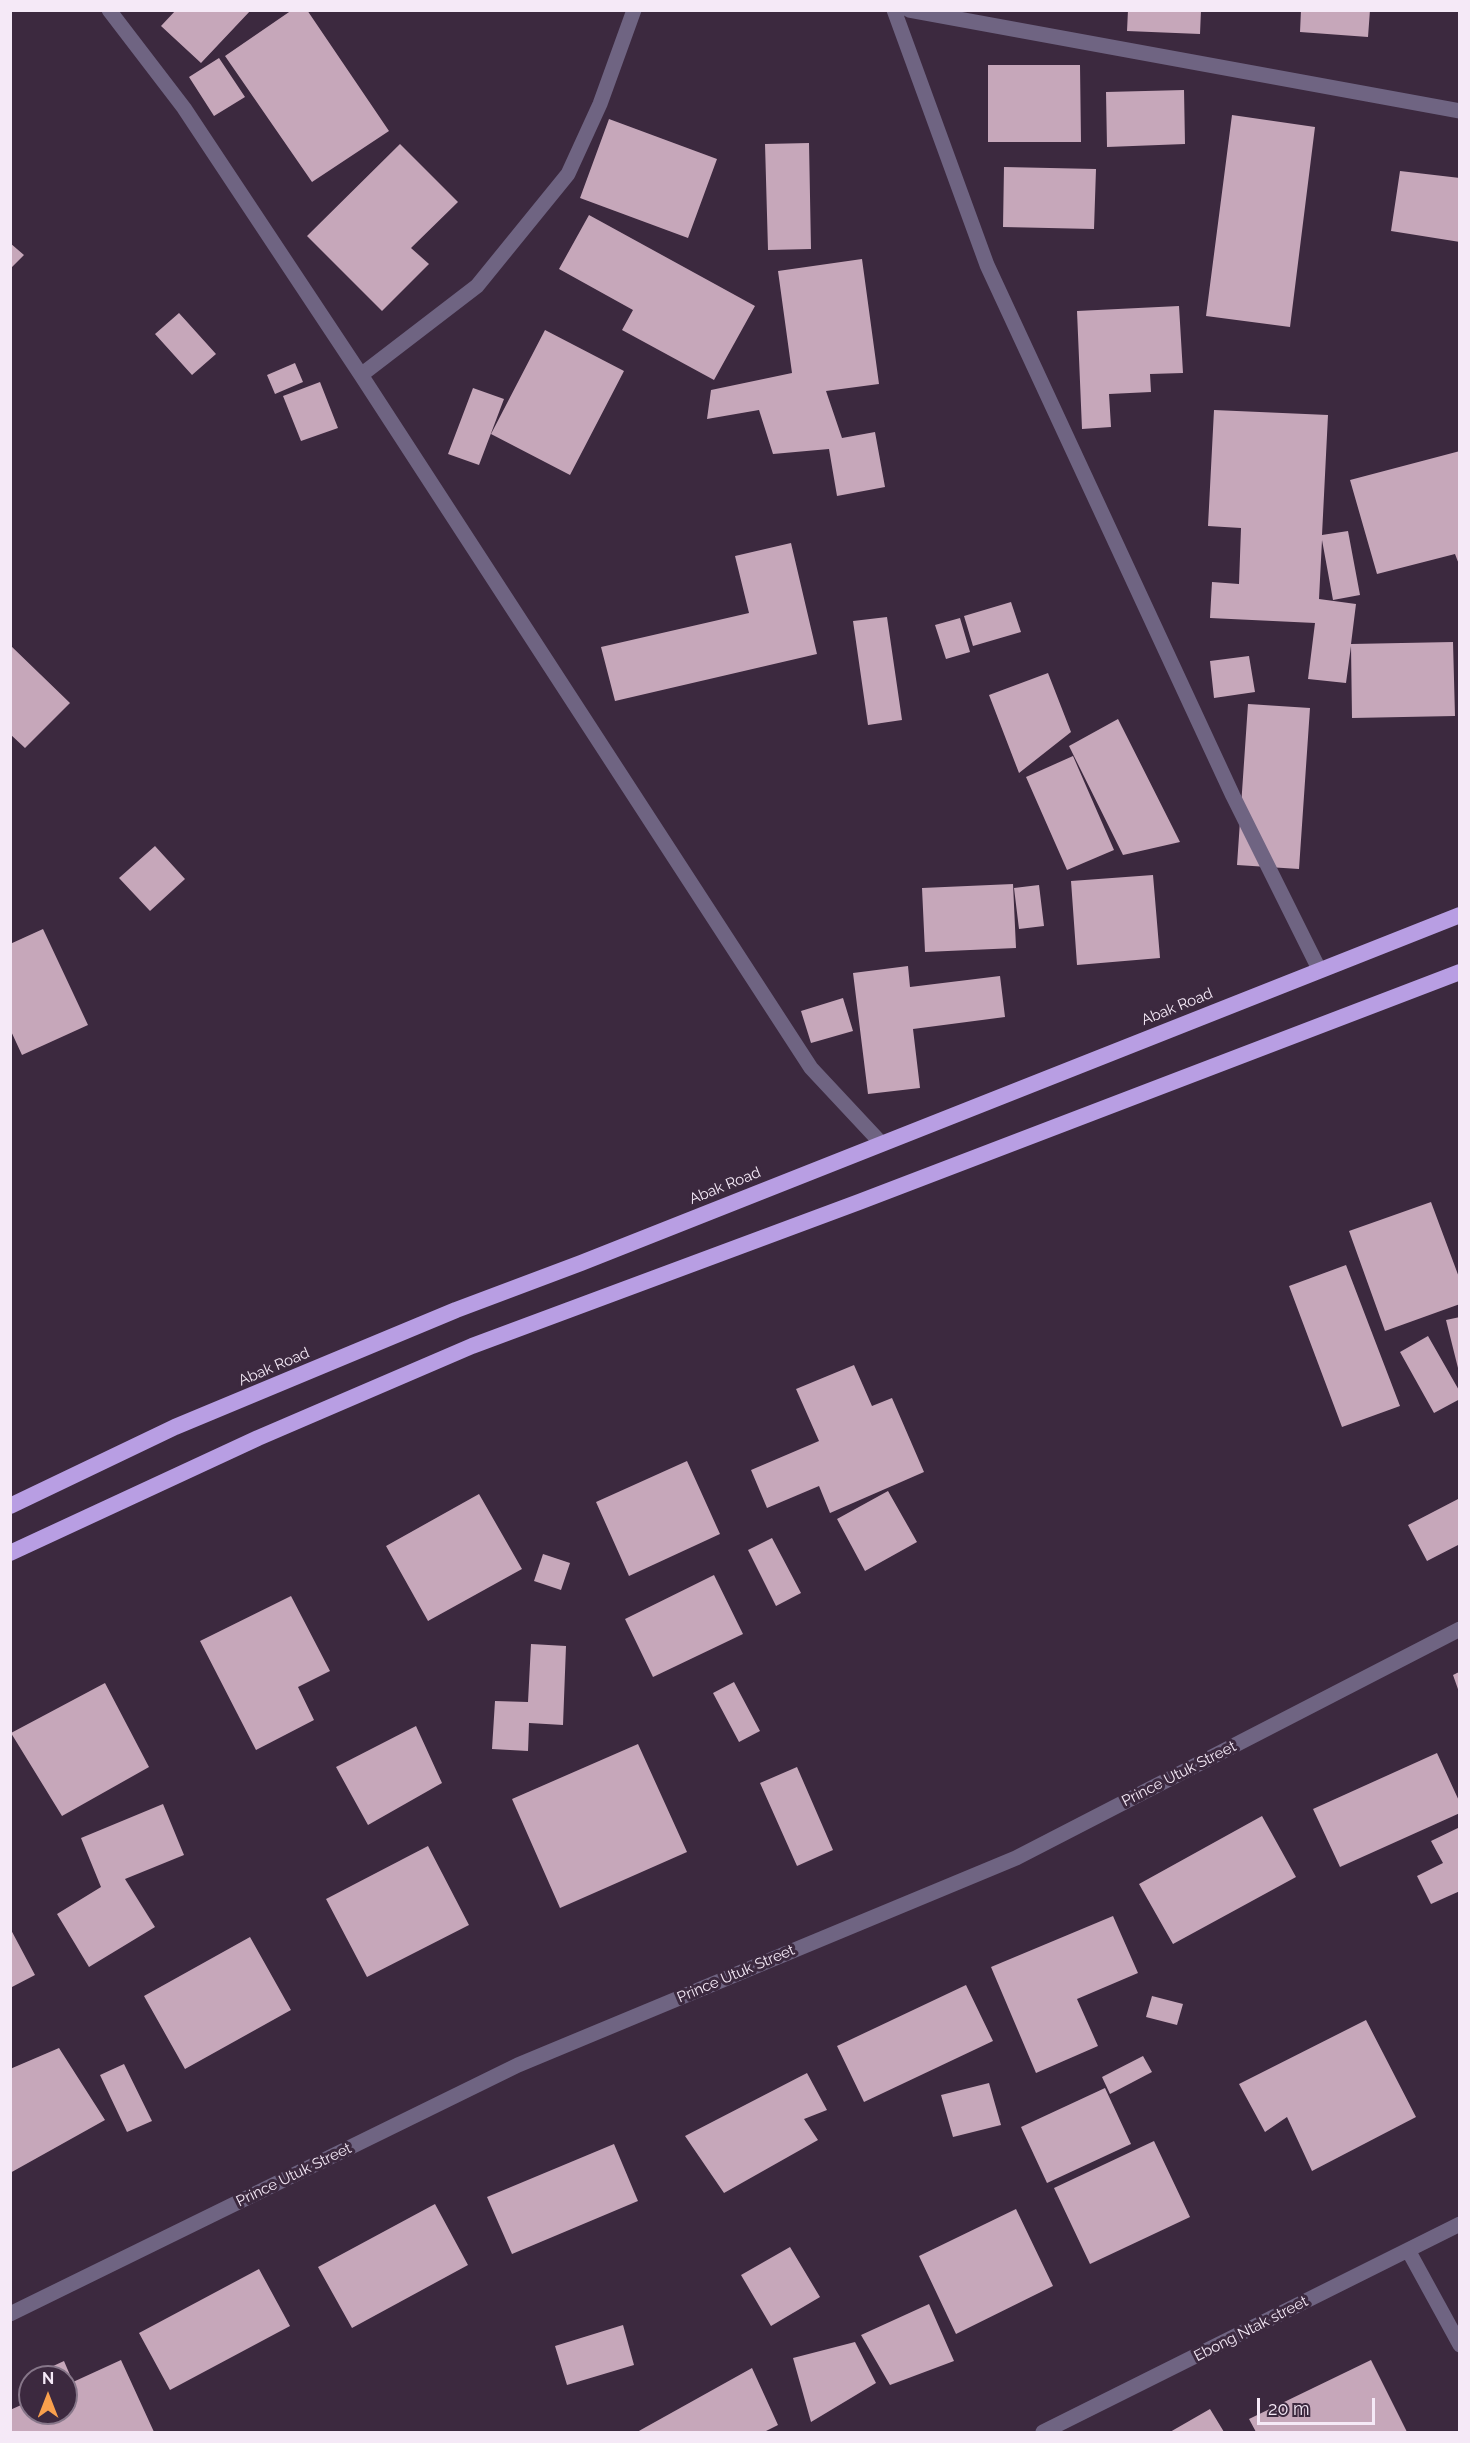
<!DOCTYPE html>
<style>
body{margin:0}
#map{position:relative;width:1470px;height:2443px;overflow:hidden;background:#3c293f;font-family:Raleway,sans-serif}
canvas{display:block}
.frame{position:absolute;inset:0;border:12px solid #f5e9f7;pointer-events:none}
.north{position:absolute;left:18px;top:2365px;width:60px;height:60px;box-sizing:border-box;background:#3c293f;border:2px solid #867689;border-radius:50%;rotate:0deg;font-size:16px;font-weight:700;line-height:24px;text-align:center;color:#f5e9f7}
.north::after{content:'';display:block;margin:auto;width:21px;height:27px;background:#f9a04d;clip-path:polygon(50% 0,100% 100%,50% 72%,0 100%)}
.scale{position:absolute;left:1257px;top:2398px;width:118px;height:27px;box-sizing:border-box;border:3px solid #f5e9f7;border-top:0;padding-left:8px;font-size:18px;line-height:21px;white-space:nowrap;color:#f5e9f7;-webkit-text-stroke:4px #3c293f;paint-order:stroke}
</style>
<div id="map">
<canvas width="1470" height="2443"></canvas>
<div class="frame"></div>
<div class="north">N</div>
<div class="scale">20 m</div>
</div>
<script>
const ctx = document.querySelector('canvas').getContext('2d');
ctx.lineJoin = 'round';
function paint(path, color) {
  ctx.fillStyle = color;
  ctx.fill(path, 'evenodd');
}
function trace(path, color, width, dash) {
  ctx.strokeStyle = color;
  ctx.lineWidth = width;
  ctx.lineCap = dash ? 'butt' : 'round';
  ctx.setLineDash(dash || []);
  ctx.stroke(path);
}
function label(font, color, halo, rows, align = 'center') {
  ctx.font = font + ' Raleway,sans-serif';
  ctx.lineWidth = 6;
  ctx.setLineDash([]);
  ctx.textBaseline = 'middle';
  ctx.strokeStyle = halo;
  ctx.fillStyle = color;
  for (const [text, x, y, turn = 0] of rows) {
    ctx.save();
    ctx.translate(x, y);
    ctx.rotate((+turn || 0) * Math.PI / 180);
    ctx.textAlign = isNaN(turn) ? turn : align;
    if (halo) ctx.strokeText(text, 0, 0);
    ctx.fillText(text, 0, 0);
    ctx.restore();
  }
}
paint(new Path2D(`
 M176,10h75l-50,53 -40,-37z
 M292,10h15l82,121 -77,51 -87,-126z
 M1128,10h73l-1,24 -73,-3z
 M1301,10h69l-2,27 -68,-5z
 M219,58l26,39 -31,19 -25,-39z
 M988,65h92l1,77h-93z
 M1184,90l1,54 -78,3 -1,-55z
 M1232,115l83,12 -25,200 -84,-11z
 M609,119l108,40 -29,79 -108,-40z
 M809,143l2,106 -43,1 -3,-106z
 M400,144l58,58 -47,46 18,16 -47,47 -75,-75z
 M1004,167l92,2 -2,60 -91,-2z
 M1400,171l60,7v64l-69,-11z
 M589,215l166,91 -41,74 -92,-50 11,-20 -74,-41z
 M10,243l14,12 -14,14z
 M862,259l17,125 -53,7 16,47 33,-6 10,55 -48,9 -8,-47 -56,5 -14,-44 -52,9 4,-29 81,-17 -14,-102z
 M1179,306l4,67 -33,1 1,18 -42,2 2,33 -29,2 -5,-118z
 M179,313l37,41 -24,21 -37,-41z
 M545,330l79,41 -54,104 -79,-41z
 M295,363l8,19 -28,12 -8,-19z
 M320,382l18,46 -37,13 -18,-45z
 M473,388l31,11 -25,66 -31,-11z
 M1214,410l114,5 -6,120 26,-4 12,64 -27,5 -11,-60 -3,59 37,5 -5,40 102,-2 2,74 -103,2 -1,-72 -5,37 -38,-4 7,-56 -105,-5 2,-36 27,2 2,-56 -33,-2z
 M1460,451v116l-5,-13 -78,20 -27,-94z
 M791,543l26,111 -202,47 -14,-54 148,-34 -14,-57z
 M1011,602l10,30 -48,14 -9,-30z
 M887,617l15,103 -34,5 -15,-104z
 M960,618l10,34 -24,7 -11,-34z
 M10,645l60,58 -45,45 -15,-14z
 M1249,656l6,36 -41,6 -4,-37z
 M1048,673l23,59 -52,41 -30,-78z
 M1248,704l62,4 -11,161 -62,-4z
 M1118,719l62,123 -57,13 -54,-109z
 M1073,756l41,94 -47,20 -41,-93z
 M155,846l30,33 -35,32 -31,-33z
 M1153,875l7,83 -83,7 -6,-84z
 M1013,884l3,64 -91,4 -3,-64z
 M1039,885l5,41 -25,3 -5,-41z
 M43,929l45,96 -66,30 -12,-26v-85z
 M908,966l2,21 90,-11 5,41 -92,12 7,59 -52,6 -15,-121z
 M843,998l10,33 -42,12 -10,-32z
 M1431,1202l29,78v24l-75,27 -36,-100z
 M1346,1265l54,141 -58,21 -53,-141z
 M1460,1317v55h-1l-13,-52z
 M1428,1336l32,56v7l-26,14 -34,-61z
 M854,1365l18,41 20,-8 32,74 -94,41 -11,-27 -52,22 -16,-38 68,-29 -23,-52z
 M687,1461l33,73 -91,42 -33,-74z
 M888,1491l29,51 -52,29 -28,-52z
 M479,1494l43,75 -94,52 -42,-75z
 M1460,1498v46l-33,17 -19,-36z
 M772,1538l29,55 -25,13 -28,-56z
 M543,1554l27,9 -9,27 -27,-9z
 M714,1575l29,59 -90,43 -28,-58z
 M291,1596l39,75 -32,16 16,33 -58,30 -56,-109z
 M531,1644l35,2 -3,79 -34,-2 -1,28 -36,-2 3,-48 33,1z
 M1459,1672v20l-6,-17z
 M734,1682l26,49 -21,11 -26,-49z
 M105,1683l44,84 -87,49 -51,-83z
 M416,1726l26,57 -74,42 -32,-58z
 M638,1744l49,108 -127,56 -48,-109z
 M1437,1753l23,50v10l-120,54 -27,-58z
 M797,1767l36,83 -36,16 -37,-83z
 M163,1804l21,51 -59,24 30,48 -66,40 -32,-53 44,-27 -20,-49z
 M1262,1816l34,61 -123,67 -34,-60z
 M1460,1827v64l-29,13 -14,-28 26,-13 -12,-22z
 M428,1846l41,79 -102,52 -41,-78z
 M1113,1916l25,57 -61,26 21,47 -62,27 -45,-106z
 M10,1928l25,47 -25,13z
 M250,1937l41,73 -106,59 -41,-73z
 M966,1985l27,56 -129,61 -27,-56z
 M1152,1996l31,8 -6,21 -31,-8z
 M1366,2020l50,97 -104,54 -25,-54 -22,15 -26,-48z
 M59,2048l46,72 -95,53v-104z
 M1143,2056l9,16 -42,22 -8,-17z
 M124,2064l28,57 -25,11 -27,-57z
 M807,2073l20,37 -23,9 14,21 -94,53 -39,-57z
 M989,2083l12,42 -48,12 -12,-42z
 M1105,2088l26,56 -84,39 -26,-56z
 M1154,2141l36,76 -100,47 -36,-76z
 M614,2144l24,57 -126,53 -25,-57z
 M435,2204l33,61 -116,63 -34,-61z
 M1016,2209l37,77 -97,48 -37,-78z
 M790,2247l30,50 -49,29 -30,-51z
 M259,2269l31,57 -120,64 -31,-57z
 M929,2304l25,57 -64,24 -29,-50z
 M623,2325l11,40 -67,20 -12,-39z
 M855,2342l21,41 -65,39 -18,-64z
 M121,2360l33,72h-144v-22l20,-9v12h36v-36h-26l-2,-4 26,-12 9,21z
 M1371,2360l36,72h-151l-7,-13z
 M752,2368l26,57 -14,7h-127z
 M1210,2409l14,23h-54z`), '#c6a7ba');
trace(new Path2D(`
 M109,10l75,98 177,267 450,693 71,76
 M894,10l93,255 246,531 86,173
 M909,10l551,101
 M361,375l116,-89 91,-112 32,-70 34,-94
 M1408,2250l52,95
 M10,2314l508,-249 498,-207 444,-229
 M1043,2432l417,-208`), '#6f6482', 15);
trace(new Path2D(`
 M10,1506l165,-79 281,-117 125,-47 879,-348
 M10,1553l248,-115 214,-92 387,-144 601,-230`), '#b89ee3', 16);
label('15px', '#f5e9f7', '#3c293f', [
 ["Abak Road",1177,1007,-22],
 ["Abak Road",725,1186,-22],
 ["Abak Road",274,1367,-23],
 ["Prince Utuk Street",1179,1774,-27],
 ["Prince Utuk Street",736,1974,-23],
 ["Prince Utuk Street",294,2175,-26],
 ["Ebong Ntak street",1251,2329,-27]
]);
</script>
